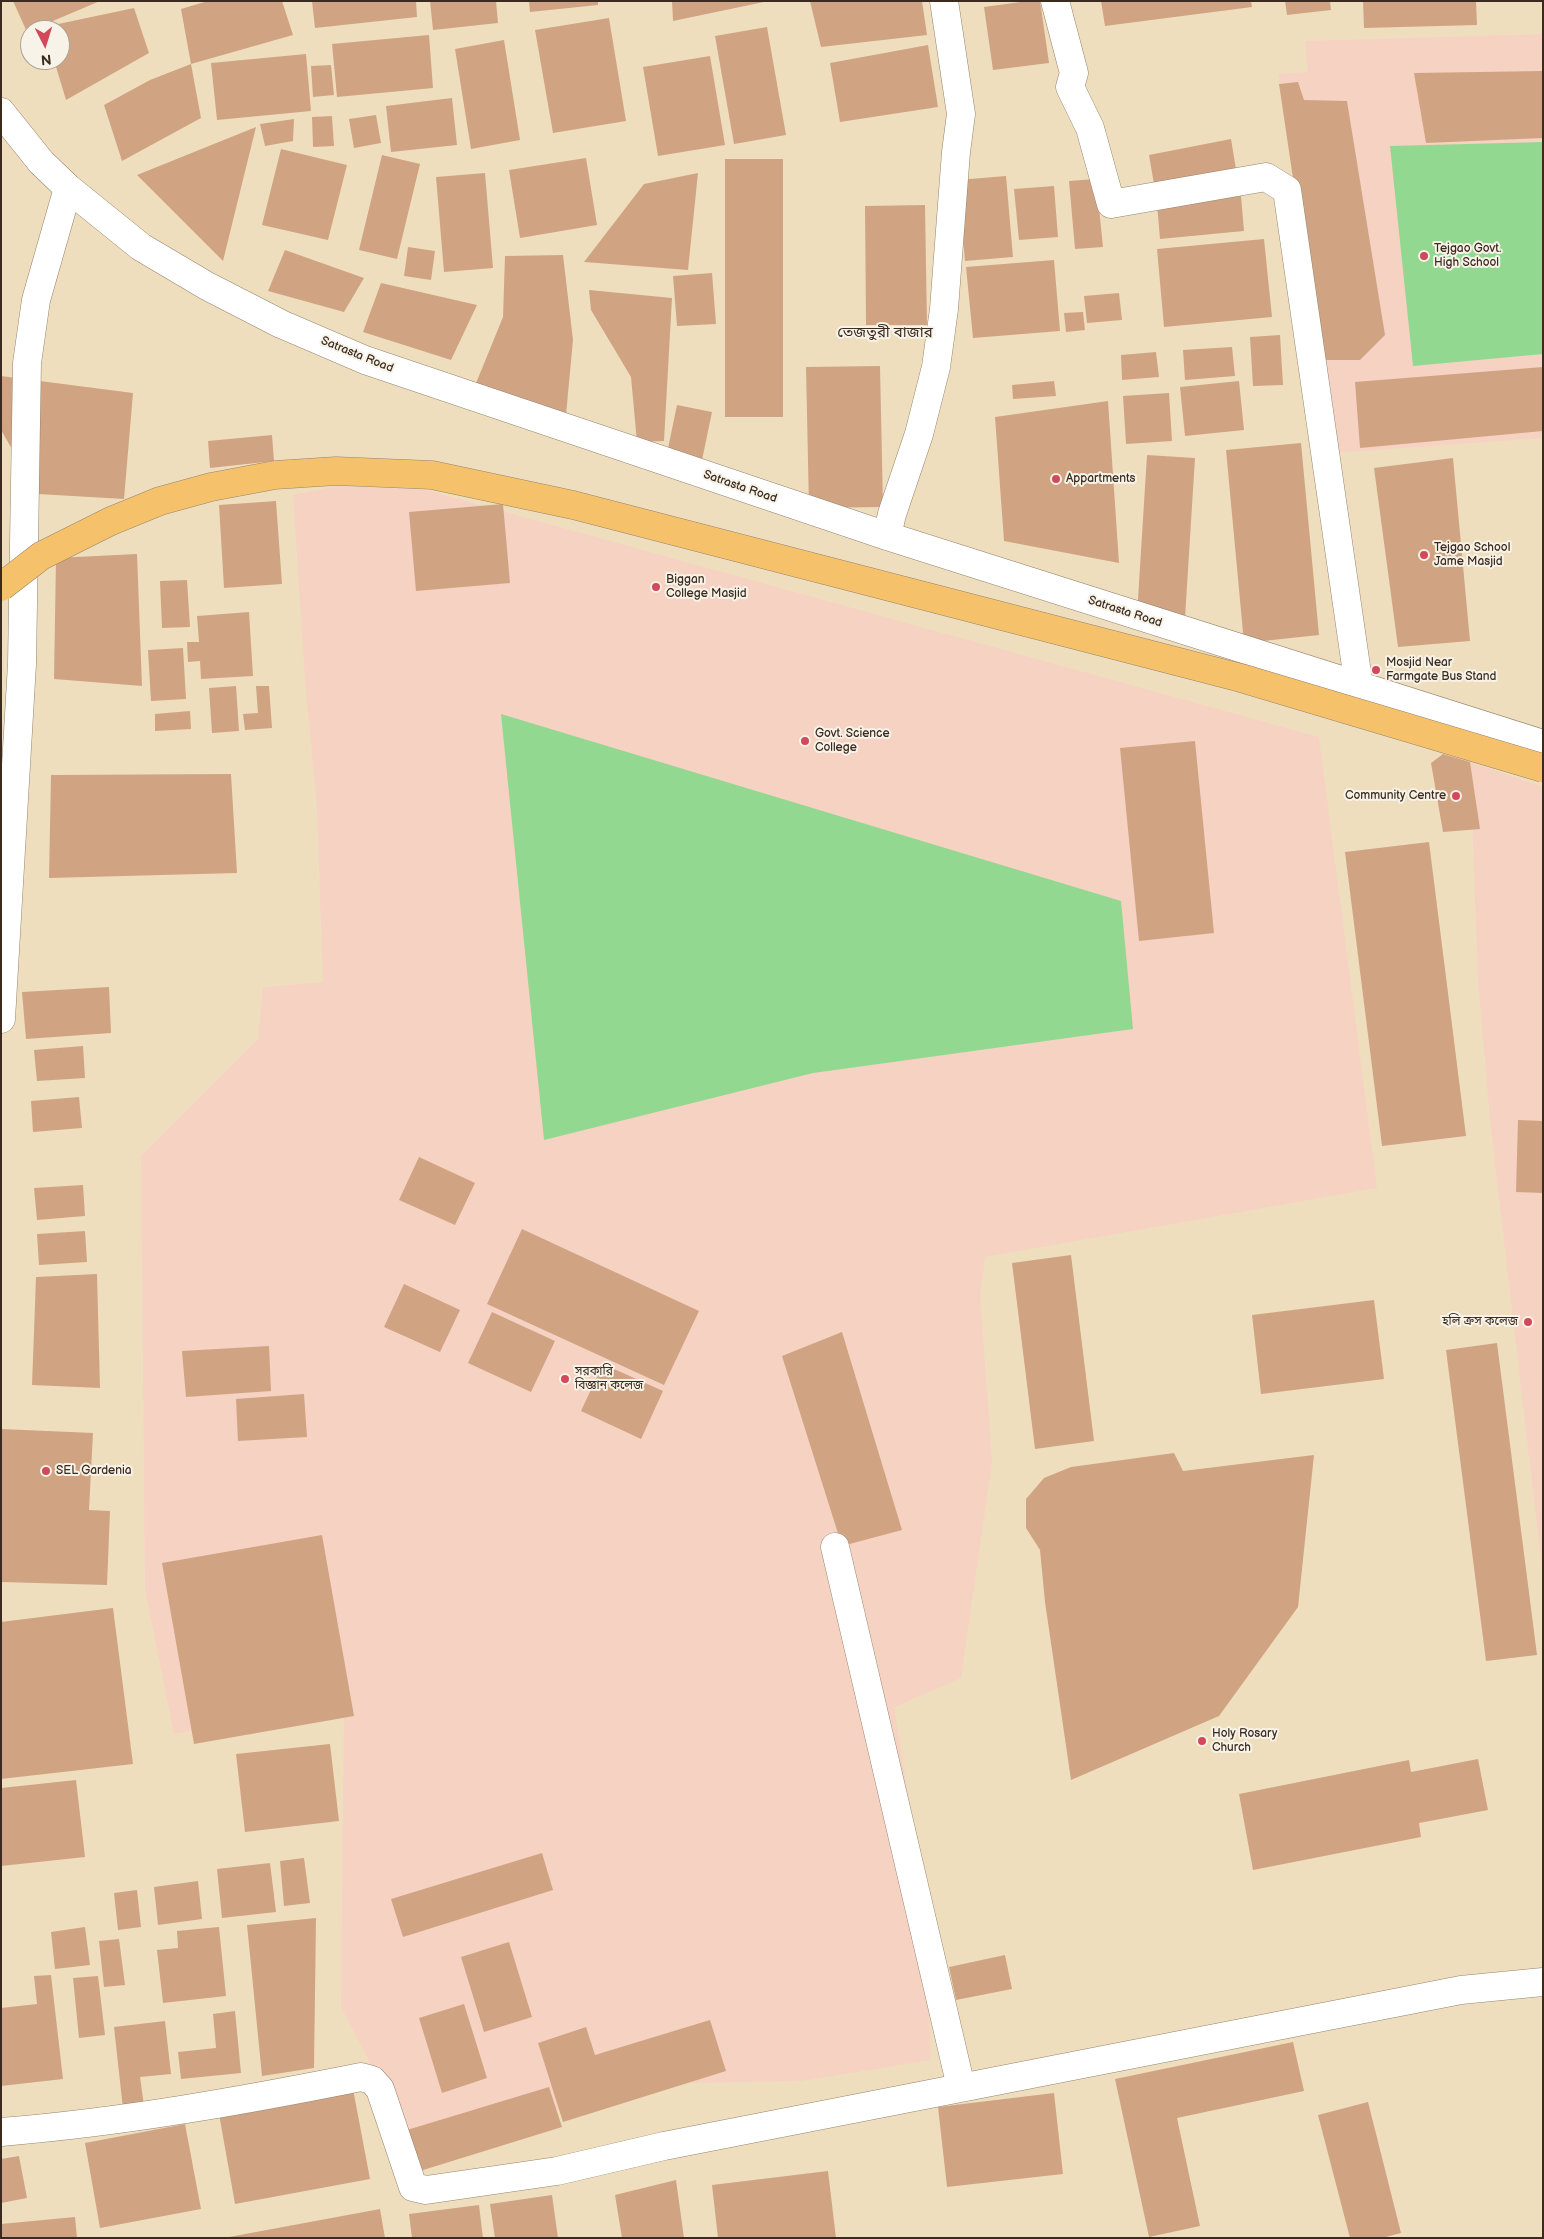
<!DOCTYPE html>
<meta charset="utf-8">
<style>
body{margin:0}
#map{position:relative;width:1544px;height:2239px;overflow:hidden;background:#efdebd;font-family:"Balsamiq Sans",sans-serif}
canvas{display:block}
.frame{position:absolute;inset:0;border:2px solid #3b2a1e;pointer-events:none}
.north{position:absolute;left:20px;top:20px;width:50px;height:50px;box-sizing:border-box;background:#f7f3e8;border:1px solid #aca397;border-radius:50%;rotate:175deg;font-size:14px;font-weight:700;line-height:20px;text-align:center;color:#3b2a1e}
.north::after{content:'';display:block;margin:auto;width:18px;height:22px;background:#d1495b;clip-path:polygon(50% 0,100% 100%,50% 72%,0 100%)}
</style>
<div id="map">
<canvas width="1544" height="2239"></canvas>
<div class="frame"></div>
<div class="north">N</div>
</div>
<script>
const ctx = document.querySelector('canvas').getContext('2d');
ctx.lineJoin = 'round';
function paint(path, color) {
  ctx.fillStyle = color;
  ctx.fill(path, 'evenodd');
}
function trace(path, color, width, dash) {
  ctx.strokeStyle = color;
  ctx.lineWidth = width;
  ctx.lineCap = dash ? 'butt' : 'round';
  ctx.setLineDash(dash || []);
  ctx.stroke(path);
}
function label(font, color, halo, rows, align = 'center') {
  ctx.font = font + ' "Balsamiq Sans","Noto Sans Bengali",sans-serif';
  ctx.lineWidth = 4;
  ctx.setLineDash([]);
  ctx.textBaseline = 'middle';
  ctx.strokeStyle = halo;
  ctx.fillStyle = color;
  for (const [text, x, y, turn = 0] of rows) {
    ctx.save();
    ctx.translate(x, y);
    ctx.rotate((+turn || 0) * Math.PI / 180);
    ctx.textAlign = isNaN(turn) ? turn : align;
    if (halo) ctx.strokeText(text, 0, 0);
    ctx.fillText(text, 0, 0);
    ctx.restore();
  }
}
paint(new Path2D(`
 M1543,34v404l-208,15 -57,-379 30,-2 -3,-31z
 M338,486l88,4 893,247 58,451 -392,69 -5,38 12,167 -31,216 -67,29 30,190 7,163 -129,21 -165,3 -218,72 -78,-149 3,-305 -170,32 -29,-145 -4,-433 117,-117 5,-52 60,-5 -6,-173 -12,-129 -12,-185z
 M1470,762l73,25v791l-53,-458 -12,-140z`), '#f6d2c3');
paint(new Path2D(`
 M1543,142v212l-130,12 -23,-220z
 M501,714l620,187 12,128 -320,44 -269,67z`), '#93d891');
paint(new Path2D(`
 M13,1h87l-73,31z
 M208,1h74l11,34 -102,29 -10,-55z
 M312,1h104l1,16 -102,11z
 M430,1h66l2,22 -65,7z
 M529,1h69v4l-68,7z
 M672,1h92v1l-91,19z
 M810,1h112l5,34 -106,12z
 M1028,1h12l9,62 -56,7 -9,-63z
 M1101,1h150l1,6 -147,19z
 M1285,1h45l1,9 -44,5z
 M1363,1h113l1,24 -113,3z
 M134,8l15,45 -83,47 -12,-40h6v-30h-15l-1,-3z
 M609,18l17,103 -73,12 -18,-103z
 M767,27l19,108 -52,9 -19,-108z
 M429,35l4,53 -96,9 -5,-53z
 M504,40l16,100 -49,9 -16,-100z
 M928,45l10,62 -98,15 -10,-59z
 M306,54l5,57 -94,9 -6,-57z
 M710,56l15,89 -67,11 -15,-89z
 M191,64l10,54 -79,43 -18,-56 46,-25z
 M331,65l3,30 -21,2 -2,-31z
 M1543,71v67l-117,5 -12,-70z
 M1298,82l6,18 43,1 38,234 -25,25h-40l-41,-276z
 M452,98l5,47 -66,7 -5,-46z
 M376,115l5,28 -27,5 -5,-29z
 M332,116l2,30 -21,1 -1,-30z
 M294,119l-1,22 -28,5 -5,-22z
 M256,127l-33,134 -86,-86z
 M1231,139l6,36 -82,15 -6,-35z
 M281,149l66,16 -19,75 -66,-15z
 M382,155l38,9 -23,95 -38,-9z
 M586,158l11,67 -77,13 -11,-68z
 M725,159h58v258h-58z
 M485,173l8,95 -49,4 -8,-95z
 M698,173l-10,97 -104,-8 60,-78z
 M1006,176l7,81 -48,4 -7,-81z
 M1096,179l7,68 -28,2 -6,-68z
 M1054,186l4,51 -39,3 -5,-51z
 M1241,196l3,35 -84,8 -3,-35z
 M925,205l2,120h-61l-1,-119z
 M1264,239l8,78 -108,10 -7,-78z
 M408,247l27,4 -4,29 -27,-4z
 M285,250l79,28 -20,34 -76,-21z
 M563,255l10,85 -7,75 -94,-22 31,-76 2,-61z
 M1054,260l6,71 -87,7 -7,-71z
 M712,273l4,51 -39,2 -4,-50z
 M381,283l96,22 -26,55 -88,-28z
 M589,290l83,8 -8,143 -27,1 -6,-65 -40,-67z
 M1119,293l3,27 -35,3 -3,-27z
 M1083,312l2,18 -19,2 -2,-19z
 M1280,335l3,50 -30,1 -3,-49z
 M1232,347l3,29 -50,4 -2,-30z
 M1156,352l3,25 -37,3 -1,-25z
 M880,366l3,141 -74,1 -3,-141z
 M1543,367v64l-183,17 -5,-66z
 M1,376l132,17 -9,106 -86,-5 -37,-64z
 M1054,381l2,15 -43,3 -1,-14z
 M1239,381l5,49 -59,6 -5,-49z
 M1169,393l3,48 -46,3 -3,-48z
 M1108,401l11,162 -115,-22 -9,-124z
 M677,405l35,7 -11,53 -35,-7z
 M272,435l2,26 -64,7 -2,-27z
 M1301,443l18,192 -75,8 -18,-193z
 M1147,455l48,3 -10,160 -48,-3z
 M1453,458l17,183 -72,6 -24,-179z
 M276,501l6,83 -58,4 -5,-83z
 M503,504l7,79 -94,8 -7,-79z
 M137,554l5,132 -88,-7 2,-121z
 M187,580l3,47 -28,1 -2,-47z
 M249,612l4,64 -52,3 -1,-18 -12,1 -1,-20h12l-2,-26z
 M183,648l3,51 -35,2 -3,-51z
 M236,686l3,45 -27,2 -3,-45z
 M256,686h13l3,42 -27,2 -2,-16 15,-1z
 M190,711l1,18 -36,2v-17z
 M1195,741l19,192 -75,8 -19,-193z
 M1443,754l27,8 10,67 -37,3 -12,-69z
 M231,774l6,99 -188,5 2,-103z
 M1429,842l37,294 -84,10 -37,-294z
 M109,987l2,46 -85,6 -4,-47z
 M83,1046l2,32 -48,3 -3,-31z
 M79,1097l3,31 -49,4 -2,-31z
 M1518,1120l25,1v72l-27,-1z
 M419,1157l56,26 -20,42 -56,-25z
 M83,1185l2,31 -48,4 -3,-32z
 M522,1229l177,82 -35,74 -177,-81z
 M85,1231l2,31 -48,3 -2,-31z
 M1071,1255l23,186 -59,8 -23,-186z
 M97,1274l3,114 -68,-3 4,-108z
 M404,1284l56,26 -20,42 -56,-25z
 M1374,1300l10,79 -123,15 -9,-79z
 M492,1312l63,29 -24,51 -63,-29z
 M842,1332l60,198 -60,16 -60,-190z
 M1497,1343l40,312 -51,6 -40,-311z
 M269,1346l2,45 -85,6 -4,-46z
 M603,1364l60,27 -22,48 -60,-28z
 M304,1394l3,43 -69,4 -2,-42z
 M1,1429l92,4 -4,77 21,1 -3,74 -106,-3z
 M1174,1453l9,18 131,-16 -16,152 -79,109 -148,64 -26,-178 -5,-52 -14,-22v-29l18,-21 27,-11z
 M322,1535l32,181 -160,28 -32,-181z
 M113,1608l20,156 -132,15v-157z
 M330,1744l9,77 -94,11 -9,-78z
 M1478,1759l10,51 -69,13 2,14 -168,33 -14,-76 170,-34 2,12z
 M76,1780l9,77 -84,9v-78z
 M542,1853l11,37 -150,47 -12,-38z
 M304,1858l6,45 -26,3 -4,-45z
 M270,1863l6,49 -54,6 -5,-49z
 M198,1881l4,38 -44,6 -4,-38z
 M137,1890l4,37 -23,3 -4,-37z
 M316,1918l-2,150 -52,8 -15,-151z
 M85,1927l5,38 -35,4 -4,-37z
 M219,1927l7,69 -63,7 -6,-53 21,-2 -1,-17z
 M119,1939l6,46 -21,2 -5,-46z
 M509,1942l23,75 -48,15 -23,-75z
 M1005,1955l7,34 -56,11 -7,-33z
 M51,1975l12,104 -62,7v-78l36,-4 -3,-28z
 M98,1976l7,59 -26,3 -6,-60z
 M464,2004l23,74 -45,15 -23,-75z
 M235,2011l6,62 -60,6 -3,-27 38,-4 -3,-34z
 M710,2020l16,51 -163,51 -25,-79 48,-16 9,28z
 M165,2021l6,53 -31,3 4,29 -21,3 -9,-82z
 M1293,2042l11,49 -127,27 23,108 -51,11 -34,-158z
 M549,2087l13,40 -142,44 -13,-41z
 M353,2089l17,90 -135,25 -16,-90z
 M1054,2093l9,81 -116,13 -9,-80z
 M1368,2102l33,131 -19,5h-32l-32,-123z
 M185,2124l16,85 -101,19 -15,-85z
 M19,2156l8,42 -26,5v-44z
 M828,2171l8,67h-118l-6,-53z
 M676,2180l8,58h-62l-7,-43z
 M552,2195l6,43h-63l-5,-34z
 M479,2205l4,33h-71l-3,-24z
 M380,2209l5,29h-156v-1z
 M75,2217l2,21h-76v-14z`), '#d0a482');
const minor = new Path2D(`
 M1055,1l19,72 -4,14 20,41 21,76 155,-27 21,13 72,497
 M1,112l40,50 27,26 73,59 66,39 74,38 84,36 522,176 656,208
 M887,536l5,-22 27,-80 17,-67 8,-58 12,-157 5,-38 -17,-113
 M1,1019l21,-355 5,-301 9,-63 32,-112
 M835,1547l126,540
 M1,2132c122,-10 240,-31 360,-55l11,3 8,9 33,98 13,3 131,-19 107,-25 797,-156 82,-8`);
trace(minor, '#95846e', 29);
trace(minor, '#fff', 28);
const highwayBridge = new Path2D(`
 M1,587l40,-31 70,-35 49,-20 51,-14 64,-12 61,-4 96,4 141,30 668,173 302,90`);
trace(highwayBridge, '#95846e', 29, []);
trace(highwayBridge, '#f5c16b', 28);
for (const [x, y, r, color] of [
 [1424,256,5,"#d1495b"],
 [1056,479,5,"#d1495b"],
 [1424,555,5,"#d1495b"],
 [656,587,5,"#d1495b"],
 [1376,670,5,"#d1495b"],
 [805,741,5,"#d1495b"],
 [1456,796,5,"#d1495b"],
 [1528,1322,5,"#d1495b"],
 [565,1379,5,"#d1495b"],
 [46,1471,5,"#d1495b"],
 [1202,1741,5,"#d1495b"]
]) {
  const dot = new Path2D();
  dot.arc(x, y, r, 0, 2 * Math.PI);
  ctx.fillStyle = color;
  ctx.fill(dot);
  trace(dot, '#f7f3e8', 2);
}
label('12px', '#3b2a1e', '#f7f3e8', [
 ["Tejgao Govt.",1434,249],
 ["High School",1434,263],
 ["Appartments",1066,479],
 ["Tejgao School",1434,548],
 ["Jame Masjid",1434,562],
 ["Biggan",666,580],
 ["College Masjid",666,594],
 ["Mosjid Near",1386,663],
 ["Farmgate Bus Stand",1386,677],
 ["Govt. Science",815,734],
 ["College",815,748],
 ["Community Centre",1446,796,"right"],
 ["হলি ক্রস কলেজ",1518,1322,"right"],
 ["সরকারি",575,1372],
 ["বিজ্ঞান কলেজ",575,1386],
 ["SEL Gardenia",56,1471],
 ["Holy Rosary",1212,1734],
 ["Church",1212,1748]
], 'left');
label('12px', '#3b2a1e', '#f7f3e8', [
 ["Satrasta Road",357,355,22],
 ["Satrasta Road",740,487,19],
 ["Satrasta Road",1125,612,18]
]);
label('15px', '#3b2a1e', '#f7f3e8', [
 ["তেজতুরী বাজার",885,333]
]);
</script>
